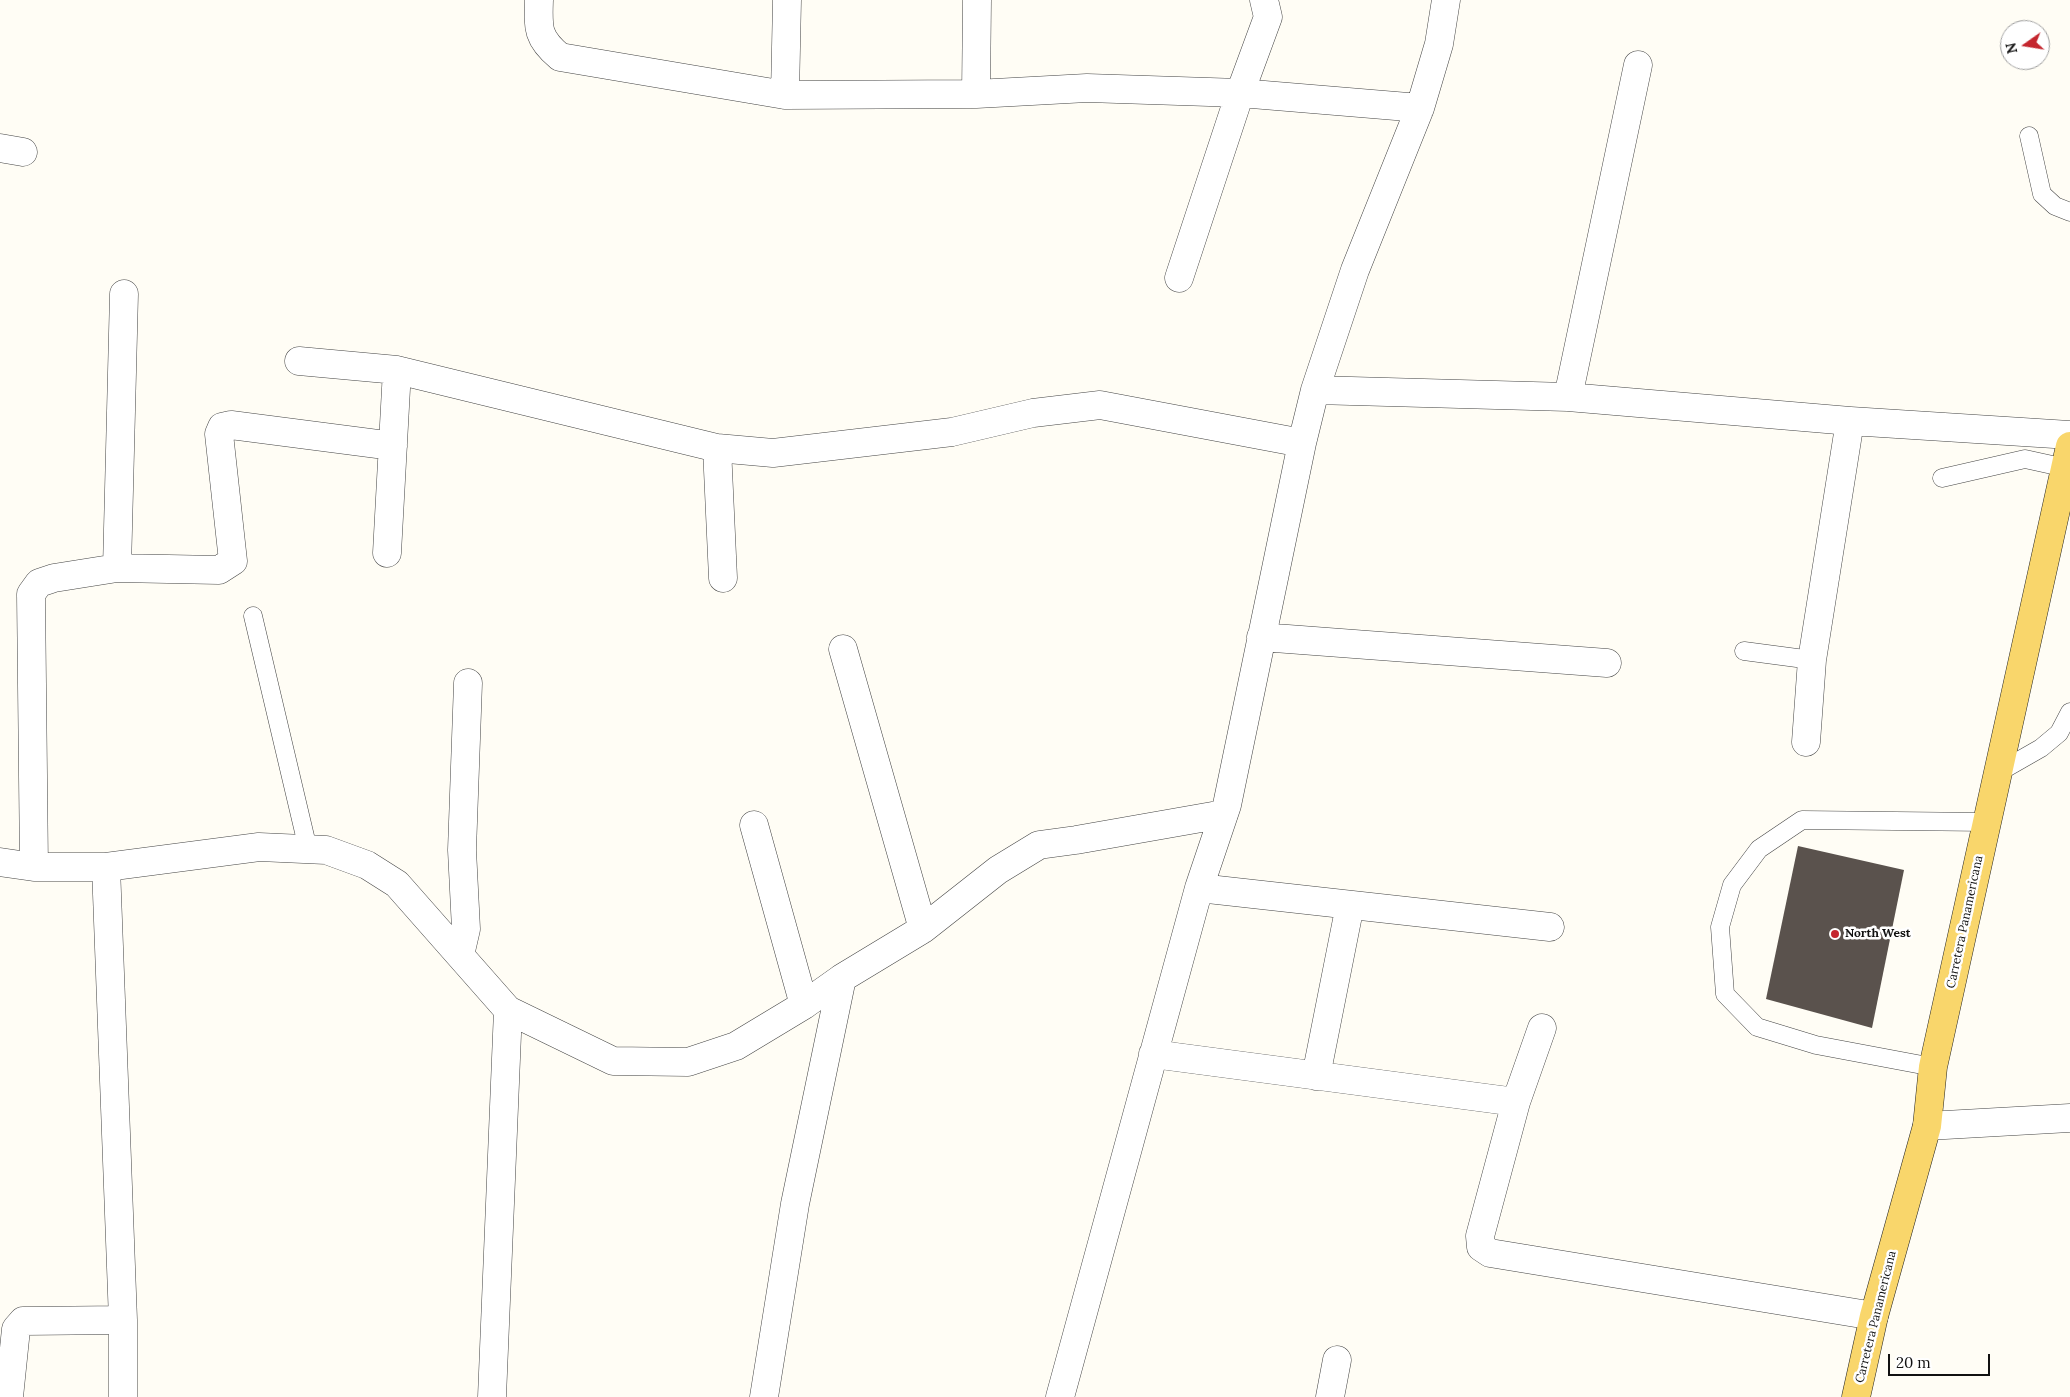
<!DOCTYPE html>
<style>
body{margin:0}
#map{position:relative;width:2070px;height:1397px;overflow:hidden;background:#fffdf5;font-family:Lora,serif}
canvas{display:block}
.north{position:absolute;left:2000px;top:20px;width:50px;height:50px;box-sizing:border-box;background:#fff;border:1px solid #a0a0a0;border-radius:50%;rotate:257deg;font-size:14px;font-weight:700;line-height:20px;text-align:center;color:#111}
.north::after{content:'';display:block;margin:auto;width:18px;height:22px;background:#c4262e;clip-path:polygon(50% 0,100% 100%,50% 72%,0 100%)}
.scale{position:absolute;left:1888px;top:1354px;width:102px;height:22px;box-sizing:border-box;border:2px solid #111;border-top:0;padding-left:6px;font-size:15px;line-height:18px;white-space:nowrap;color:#111;-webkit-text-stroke:4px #fff;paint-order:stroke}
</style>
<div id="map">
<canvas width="2070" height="1397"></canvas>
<div class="north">N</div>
<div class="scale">20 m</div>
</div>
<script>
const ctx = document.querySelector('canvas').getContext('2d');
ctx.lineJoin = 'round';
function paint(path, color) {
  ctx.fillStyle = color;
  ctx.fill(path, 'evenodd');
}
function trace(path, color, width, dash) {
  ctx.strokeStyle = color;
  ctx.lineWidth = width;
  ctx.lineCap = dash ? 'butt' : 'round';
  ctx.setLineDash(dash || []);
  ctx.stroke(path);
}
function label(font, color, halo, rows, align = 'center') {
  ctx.font = font + ' Lora,serif';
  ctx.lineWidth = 5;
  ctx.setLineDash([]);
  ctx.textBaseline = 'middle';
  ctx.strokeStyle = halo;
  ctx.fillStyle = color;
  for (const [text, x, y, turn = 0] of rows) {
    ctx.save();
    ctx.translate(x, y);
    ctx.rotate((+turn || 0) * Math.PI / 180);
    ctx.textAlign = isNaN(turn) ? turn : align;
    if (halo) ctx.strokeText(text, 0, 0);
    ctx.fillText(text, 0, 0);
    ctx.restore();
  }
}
paint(new Path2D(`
 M1798,846l106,24 -32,158 -106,-29z`), '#5a524d');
const lane = new Path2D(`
 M2029,136l13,58 13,12 15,6
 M1942,478l83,-19 41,9
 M253,616l55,233
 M1744,651l68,9
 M1999,772l42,-24 18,-15 11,-21
 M1933,1067l-117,-22 -59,-18 -32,-33 -5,-67 12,-42 27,-36 43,-29 185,2`);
const street = new Path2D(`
 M539,0c-1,28 -2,38 21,57l225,38 191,-1 111,-6 153,5 180,15
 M976,94l1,-94
 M785,95l2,-95
 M0,148l23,4
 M1179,278l61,-185 28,-76 -4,-17
 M299,361l98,9 320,78 56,5 179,-21 81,-19 67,-8 202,38
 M1315,390l253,7 282,24 220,14
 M1568,397l70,-332
 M717,448l6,130
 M387,553l10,-183
 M117,568l102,2 14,-9 -14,-127 3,-7 9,-2 162,21
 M1261,637l346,26
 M843,649l80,280
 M1806,742l6,-82 38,-239
 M754,825l50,180
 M0,862l34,5h72l153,-20 67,3 41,15 30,19 111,126 105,51 75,1 48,-16 68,-41 38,-27 81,-49 75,-59 41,-25 37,-5 148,-26
 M34,867l-3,-273 8,-11 15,-5 63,-10 7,-274
 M106,867l17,453v77
 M1199,888l351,39
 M460,955l6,-26 -4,-79 6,-167
 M1542,1028l-26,74 -36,134 1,11 9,6 384,63
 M1153,1054l363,48
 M1316,1076l34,-171
 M1927,1126l143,-8
 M9,1397l7,-68 7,-8 100,-1
 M492,1397l16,-387
 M764,1397l31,-193 47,-226
 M1060,1397l139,-509 28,-83 75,-362 13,-53 40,-120 65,-162 19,-64 7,-44
 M1330,1397l7,-37`);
const primary = new Path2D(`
 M1856,1397l18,-81 53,-190 6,-59 137,-621`);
trace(lane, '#444', 19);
trace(street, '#444', 29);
trace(primary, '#222', 29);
trace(lane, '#fff', 18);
trace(street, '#fff', 28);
trace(primary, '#f9d66b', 28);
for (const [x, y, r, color] of [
 [1835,934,5,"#c4262e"]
]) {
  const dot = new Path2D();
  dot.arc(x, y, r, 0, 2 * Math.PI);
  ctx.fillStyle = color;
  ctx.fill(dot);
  trace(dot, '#fff', 2);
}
label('12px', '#111', '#fff', [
 ["Carretera Panamericana",1965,922,-78],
 ["Carretera Panamericana",1876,1317,-76]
]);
label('bold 12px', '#111', '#fff', [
 ["North West",1845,934]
], 'left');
</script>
